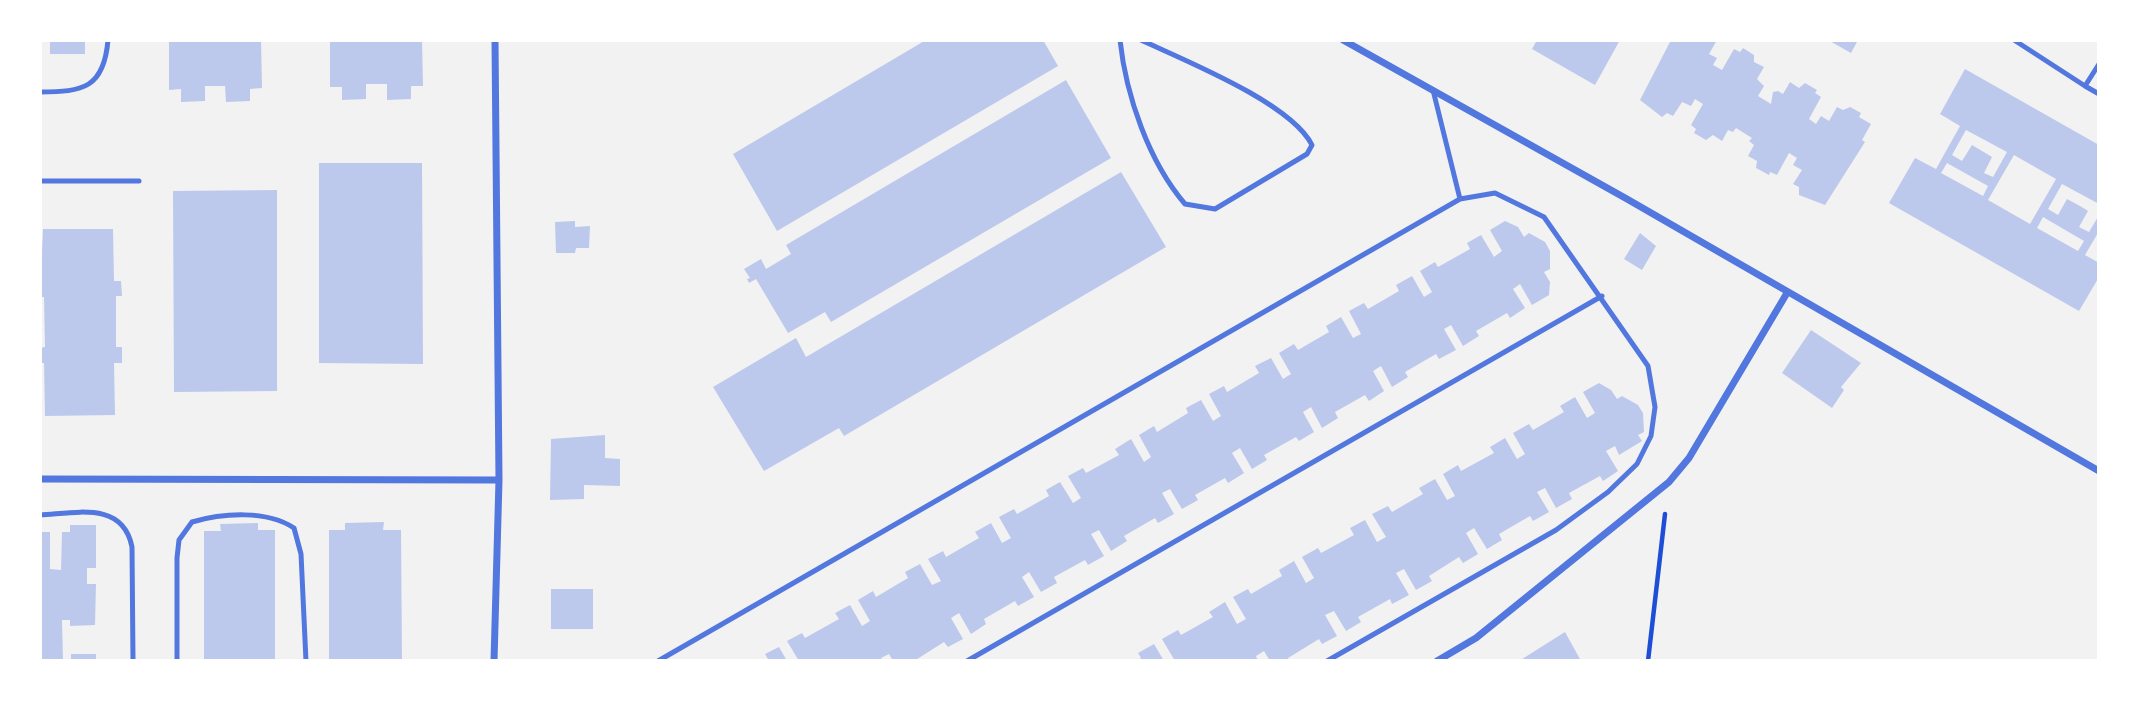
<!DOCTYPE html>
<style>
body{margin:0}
#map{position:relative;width:2139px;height:701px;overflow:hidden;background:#f2f2f2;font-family:Bitter,serif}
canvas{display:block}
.frame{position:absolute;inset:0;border:42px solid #fff;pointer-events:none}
</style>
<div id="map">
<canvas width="2139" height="701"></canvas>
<div class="frame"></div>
</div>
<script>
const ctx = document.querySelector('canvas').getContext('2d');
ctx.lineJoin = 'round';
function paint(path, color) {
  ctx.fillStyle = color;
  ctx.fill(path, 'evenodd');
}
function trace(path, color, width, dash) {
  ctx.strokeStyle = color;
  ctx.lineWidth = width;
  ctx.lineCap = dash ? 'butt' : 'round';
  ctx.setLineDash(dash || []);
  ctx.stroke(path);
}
paint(new Path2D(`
 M50,40h35v14h-35z
 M169,40h92l1,48 -12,1v12l-24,1 -1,-16h-20v15l-24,1v-13l-12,1z
 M330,40h92l1,46h-12v13l-24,1v-16h-21v15l-24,1v-13h-12z
 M926,40h117l15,26 -281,165 -44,-77z
 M1537,40h83l-25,45 -63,-36z
 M1671,40h46l-8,14 8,4 -4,7 9,5 12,-21 6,3 3,-4 11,7v7l10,5 -7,12 7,7 -6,10 13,8 2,-12 5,-1 5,3 7,-12 9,6 6,-5 12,7 -2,3 6,4 -12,22 7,5 5,-8 8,5 8,-14 6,3 7,-3 11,6 -2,4 12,7 -9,16 3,2 -40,63 -26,-10v-8l-6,-3 9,-14 -9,-5 4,-7 -8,-5 -12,22 -7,-3 -1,3 -13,-7 1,-7 -9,-5 6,-11 -5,-4 3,-3 -16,-10 -3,4 -5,-2 -6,11 -9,-6 -7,5 -12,-7 2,-4 -5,-4 12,-21 -8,-5 -4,7 -9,-4 -9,14 -6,-3 -5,4 -22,-17z
 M1828,40h30l-7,13z
 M1965,69l134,76v59l-37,-20 -14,25 10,6 9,-16 13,7 8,5 -9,16 10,5 10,-17v16l-14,24 14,8v14l-20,34 -190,-108 26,-45 21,11 24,-43 -20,-12zM1966,130l41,22 -14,25 -9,-4 8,-16 -20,-12 -10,16 -10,-6zM2014,155l42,24 -26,45 -42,-24zM1947,163l41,23 -5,10 -42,-23zM2043,217l41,24 -6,10 -41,-23z
 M1066,80l45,78 -280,164 -6,-10 -37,21 -32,-54 -7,4 -2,-4 3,-1 -6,-9 17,-10 5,10 25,-15 -5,-9z
 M319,163h103l1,201 -104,-1z
 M1121,172l45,75 -322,189 -5,-8 -75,43 -51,-84 83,-49 10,19z
 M277,190v201l-103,1 -1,-201z
 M575,221v6l15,-1 -1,22h-13l-1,5h-19l-1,-31z
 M1505,221l13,6 6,10 5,-4 16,9 5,9v18l-6,3 6,10 -1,13 -17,10 -12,-21 -7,5 12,19 -15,10 -3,-5 -31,18 3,5 -16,10 -12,-21 -7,4 12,21 -17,9 -3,-5 -31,18 3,5 -16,10 -11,-21 -8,5 11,20 -15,10 -4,-6 -30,17 3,6 -16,10 -11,-21 -8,5 11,20 -15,9 -3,-4 -32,18 3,5 -15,9 -12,-21 -8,5 12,20 -16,10 -3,-5 -30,17 3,5 -16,9 -12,-20 -8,4 12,21 -16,9 -3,-5 -31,18 3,5 -16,10 -12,-21 -8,4 13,22 -16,9 -3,-5 -31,17 3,6 -16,9 -12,-20 -7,5 12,20 -16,9 -3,-5 -31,18 2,5 -15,10 -12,-21 -8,5 12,21 -15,8 -4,-5 -30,19h-21l-4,-7 -8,4 2,3h-84l-12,-20 15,-8 3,5 34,-19 -4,-6 15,-8 12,21 8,-5 -12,-21 15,-9 3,6 32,-19 -3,-6 15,-8 12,21 9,-4 -13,-22 15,-8 3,6 33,-19 -4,-6 16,-9 11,20 9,-5 -12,-21 15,-8 3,5 32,-18 -3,-6 14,-8 13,21 8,-5 -13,-22 15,-8 3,5 33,-18 -4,-6 16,-10 13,23 7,-5 -12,-22 15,-9 3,6 31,-19 -2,-5 15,-8 12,21 8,-5 -12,-22 15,-8 3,6 32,-19 -4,-7 16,-8 12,21 8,-5 -12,-21 15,-9 4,6 31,-18 -3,-6 15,-9 12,21 8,-4 -12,-23 15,-8 4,6 31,-18 -3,-6 16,-9 12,21 8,-5 -12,-21 15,-9 3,5 32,-18 -3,-6 14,-8 13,22 8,-6 -12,-21z
 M43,229h70l1,52h7l1,15h-6v51h6v16h-8l1,52 -70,1 -1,-53h-4v-15l5,-1 -1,-50h-4z
 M1640,233l16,13 -14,24 -18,-11z
 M1811,330l50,33 -20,24 3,3 -12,18 -50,-35z
 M1599,383l12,7 6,9 5,-3 16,9 5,8 1,19 -6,3 4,6 -23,14 -4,-9 -9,5 12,20 -15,10 -3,-5 -31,17 3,6 -16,9 -11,-20 -8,4 12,20 -16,9 -3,-5 -31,18 3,6 -15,9 -13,-21 -8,5 12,21 -15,9 -4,-6 -30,19 3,5 -16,9 -12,-21 -8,4 13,22 -17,9 -2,-5 -32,18 3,5 -15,9 -12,-20 -9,4 12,21 -15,8 -3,-5 -31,19 2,3h-20l-6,-10 -8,5 2,5h-83l-13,-22 16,-9 3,5 32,-18 -4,-5 16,-10 12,22 9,-5 -13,-22 15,-8 3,5 31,-18 -3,-6 15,-9 12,22 8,-5 -12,-21 16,-9 3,5 33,-18 -4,-7 15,-8 12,22 9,-5 -14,-23 16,-8 4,6 31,-18 -4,-6 16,-9 12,21 8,-4 -12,-22 15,-9 3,6 33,-18 -4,-6 15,-9 12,21 8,-5 -12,-21 16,-9 4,6 31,-18 -4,-6 15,-9 12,21 8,-5 -12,-21z
 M605,435v23l15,1v27l-36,-1v14l-34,1 1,-61z
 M384,522l-1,8h18l1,131h-73v-131h16v-7z
 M258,523v7h17v131h-71v-130h17l-1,-7z
 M70,525h26v43h-9v16h9l-1,41 -25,1v-6h-8l1,41h-23v-129h10v37l11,1 1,-38h8z
 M551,589h42v40h-42z
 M1565,632l16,29h-62z
 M1154,644l10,17h-27l4,-3 -3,-5z
 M779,647l8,14h-18l-4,-7z
 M71,654h25v7h-25z`), '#bdc9ec');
trace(new Path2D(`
 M1648,661l17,-147`), '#1d4ed8', 4.5);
trace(new Path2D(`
 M1120,40c6,56 29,122 65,164l30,5 92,-55 5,-9c-21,-42 -126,-84 -171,-105
 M2014,40l71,46 14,-22
 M2085,86l14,8
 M1433,90l27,109
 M40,92c43,0 64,-4 68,-52
 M40,181h99
 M40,515c36,-2 83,-14 92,32l1,114
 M177,661v-103l2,-18 13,-18c31,-9 75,-12 102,6l7,26 5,107
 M658,661l802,-462 35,-6 49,24 104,149 7,41 -4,29 -14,28 -29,28 -52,38 -229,131
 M967,661l635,-365`), '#5277de', 5);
trace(new Path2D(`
 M1343,40l284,159 472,272
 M40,479l459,1
 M494,661l5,-181 -4,-440
 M1437,661l39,-23 193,-156 20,-24 98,-165`), '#5277de', 7);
</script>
